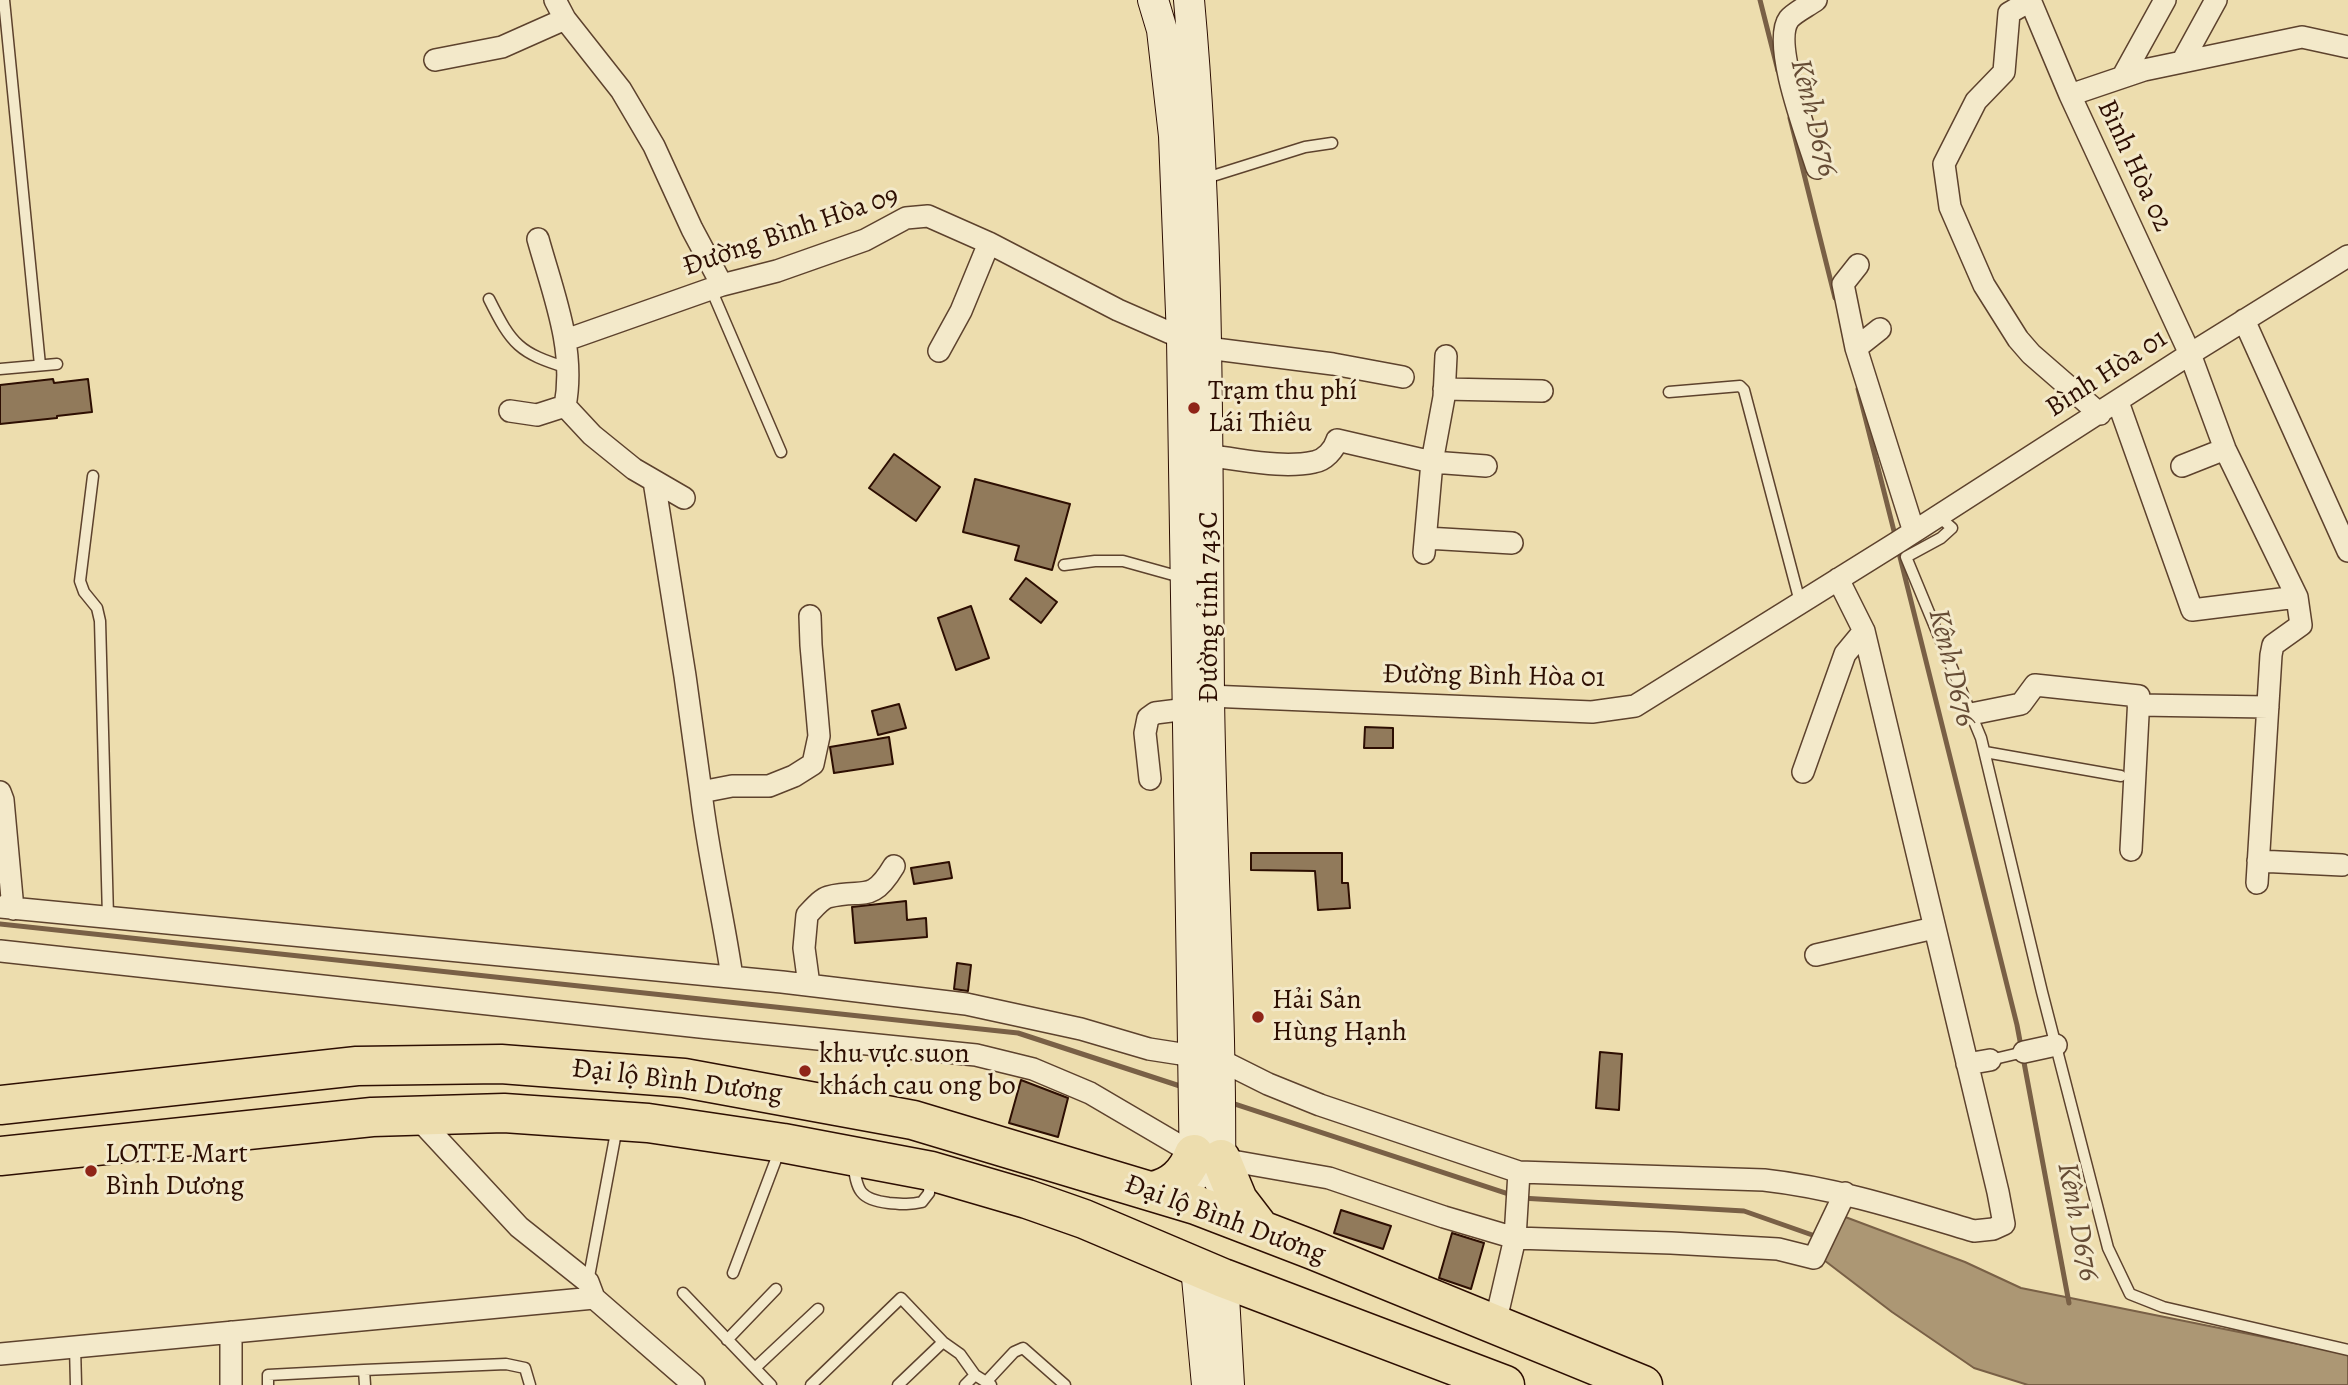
<!DOCTYPE html>
<meta charset="utf-8">
<style>
body{margin:0}
canvas{display:block;background:#edddae}
</style>
<canvas width="2348" height="1385"></canvas>
<script>
const ctx = document.querySelector('canvas').getContext('2d');
ctx.lineJoin = 'round';
function paint(path, color) {
  ctx.fillStyle = color;
  ctx.fill(path, 'evenodd');
}
function trace(path, color, width, dash) {
  ctx.strokeStyle = color;
  ctx.lineWidth = width;
  ctx.lineCap = dash ? 'butt' : 'round';
  ctx.setLineDash(dash || []);
  ctx.stroke(path);
}
function label(font, color, halo, rows, align = 'center') {
  ctx.font = font + ' Alegreya,serif';
  ctx.lineWidth = 6;
  ctx.setLineDash([]);
  ctx.textBaseline = 'middle';
  ctx.strokeStyle = halo;
  ctx.fillStyle = color;
  for (const [text, x, y, turn = 0] of rows) {
    ctx.save();
    ctx.translate(x, y);
    ctx.rotate((+turn || 0) * Math.PI / 180);
    ctx.textAlign = isNaN(turn) ? turn : align;
    if (halo) ctx.strokeText(text, 0, 0);
    ctx.fillText(text, 0, 0);
    ctx.restore();
  }
}
const water = new Path2D(`
 M1832,1212l133,50 56,26 327,66v31h-320l-54,-17 -82,-56 -76,-58z`);
paint(water, '#ac9774');
trace(water, '#796046', 2);
trace(new Path2D(`
 M1760,0l18,71
 M1790,118l45,180
 M1858,389l38,150
 M1898,549l119,476 52,278
 M0,924l1018,109 165,54
 M1229,1102l283,93
 M1521,1198l223,13 74,26`), '#796046', 5);
const building = new Path2D(`
 M53,379l1,4 34,-4 4,33 -35,4v2l-57,6v-39z
 M894,454l46,33 -24,34 -47,-33z
 M975,479l95,25 -18,66 -37,-10 4,-14 -56,-14z
 M1026,578l31,24 -16,21 -31,-24z
 M971,606l18,52 -33,12 -18,-52z
 M899,704l7,24 -28,7 -6,-24z
 M1365,727l28,1v20h-29z
 M889,737l4,27 -59,9 -4,-26z
 M1251,853h91v30h6l2,25 -32,2 -3,-39 -64,-1z
 M949,862l3,16 -38,6 -3,-16z
 M906,901l1,19 19,-2 1,19 -72,6 -3,-36z
 M957,963l14,2 -3,26 -14,-2z
 M1600,1052l22,2 -3,56 -23,-2z
 M1021,1080l47,18 -10,39 -49,-14z
 M1341,1210l50,16 -8,23 -49,-16z
 M1452,1233l32,10 -13,46 -32,-11z`);
paint(building, '#917a5b');
trace(building, '#2d0e02', 2);
const lane = new Path2D(`
 M4,0l36,365
 M1203,179l102,-32 27,-4
 M711,289l70,163
 M489,299c23,46 30,54 79,69
 M0,369l57,-5
 M1669,392l71,-6 4,4 56,212
 M93,476l-13,105 4,11 13,16 3,13 8,296
 M1938,516l14,12 -11,10 -35,19 75,181 61,254 66,256 22,46 33,13 185,43
 M1064,565l31,-4h28l61,17
 M1985,752l136,24
 M1990,1060l34,-8
 M853,1162c4,29 6,37 36,41 12,1 21,2 33,-1l7,-9 1,-16
 M733,1273l47,-124
 M588,1282l29,-155
 M683,1293l88,92
 M727,1340l49,-51
 M943,1342l17,12 15,21 16,10
 M75,1346l1,39
 M755,1368l63,-59
 M364,1370l142,-6 19,4 5,17
 M987,1381l27,-29 9,-4 42,37
 M268,1385v-10l96,-5 1,15
 M811,1385l90,-87 42,44 -45,43
 M965,1385l10,-10`);
const street = new Path2D(`
 M555,0l10,19 56,71 33,56 38,83 30,56
 M1816,0c-8,6 -21,12 -27,19 -18,24 19,120 28,149
 M2030,0l40,95 120,259 35,95 72,148
 M2030,1l-21,12 -5,59 -28,29 -32,63 6,43 34,78 34,54 13,15 69,60
 M435,60l67,-13 63,-28
 M2182,62l34,-62
 M2123,76l42,-76
 M2070,95l74,-25 158,-33 46,10
 M538,239c15,54 38,110 27,167l27,29 42,34 50,29
 M1858,265l-15,19 13,64 58,184
 M2244,320l104,231
 M566,340l156,-55 55,-14 88,-31 41,-22 22,-2 61,27 129,67 64,28
 M1207,348l126,16 70,13
 M1856,348l24,-19
 M939,351l22,-40 28,-68
 M1444,389l98,2
 M2118,402l74,208 105,-13 4,28 -28,20 -2,10 -14,228
 M510,411l27,4 28,-9
 M1209,456c33,3 72,13 105,6 11,-2 20,-12 23,-22l95,22 12,-65 2,-41
 M2182,466l43,-17
 M654,481l31,195 16,116
 M1426,538l86,5
 M1424,553l8,-91 54,4
 M1209,696l383,16 43,-6 263,-164 292,-188 158,-98
 M2138,705l130,2
 M1971,714l50,-10 14,-19 104,11 -8,154
 M1803,772l42,-118 19,-23
 M1150,779l-5,-46 3,-15 7,-5 32,-4
 M0,792l3,8 10,109
 M2258,861l84,4
 M0,907l782,75 184,22 115,25 68,20 45,7
 M0,951l700,76 276,28 57,14 57,24 104,61
 M1816,955l118,-27
 M732,977c-9,-62 -24,-123 -31,-185l31,-6h37l25,-10 19,-12 6,-28 -8,-91 -1,-29
 M809,985l-5,-37 3,-33c6,-6 14,-16 21,-18 35,-10 42,9 66,-31
 M2024,1052l32,-7
 M1220,1060l48,24 52,21 199,67 245,8c72,8 140,30 210,51l19,-2 11,-5 -6,-32 -134,-561 -26,-52
 M1967,1064l23,-4
 M416,1116l103,111 69,55 6,16 100,87
 M1221,1159l108,19 115,39 71,21 156,5 107,6 36,9 31,-65
 M1495,1324l20,-86 4,-66
 M0,1354l594,-56
 M231,1385v-53`);
const secondary = new Path2D(`
 M1153,0l9,30 12,106 8,202 13,838
 M1189,0c21,231 18,463 20,695 2,162 13,324 11,487
 M1196,1267l11,118
 M1223,1278l6,107`);
const highway = new Path2D(`
 M0,1105l357,-39 144,-2 183,14 229,42 283,85 117,45 330,135
 M0,1156l372,-39 132,-4 144,10 135,20 148,28 96,28 57,20 139,59 282,107
 M1221,1159l17,41 23,30
 M1152,1191c21,-4 34,-17 42,-37`);
trace(lane, '#5d422d', 13);
trace(street, '#5d422d', 24);
trace(secondary, '#2d0e02', 32);
trace(highway, '#2d0e02', 41);
trace(lane, '#f3e9ca', 10);
trace(street, '#f3e9ca', 21);
trace(secondary, '#f3e9ca', 30);
trace(highway, '#edddae', 38);
for (const [x, y, r, color] of [
 [1194,408,7,"#8f2418"],
 [1258,1017,7,"#8f2418"],
 [805,1071,7,"#8f2418"],
 [91,1171,7,"#8f2418"]
]) {
  const dot = new Path2D();
  dot.arc(x, y, r, 0, 2 * Math.PI);
  ctx.fillStyle = color;
  ctx.fill(dot);
  trace(dot, '#f3e9ca', 2.5);
}
label('28px', '#2d0e02', '#f3e9ca', [
 ["Bình Hòa 02",2134,166,65],
 ["Đường Bình Hòa 09",791,232,-19],
 ["Bình Hòa 01",2107,374,-33],
 ["Đường tỉnh 743C",1210,607,-90],
 ["Đường Bình Hòa 01",1494,677,1],
 ["Đại lộ Bình Dương",677,1082,7],
 ["Đại lộ Bình Dương",1225,1220,20]
]);
label('28px', '#2d0e02', '#f3e9ca', [
 ["Trạm thu phí",1208,392],
 ["Lái Thiêu",1208,424],
 ["Hải Sản",1272,1001],
 ["Hùng Hạnh",1272,1033],
 ["khu vực suon",819,1055],
 ["khách cau ong bo",819,1087],
 ["LOTTE Mart",105,1155],
 ["Bình Dương",105,1187]
], 'left');
label('italic 30px', '#664c35', '#f3e9ca', [
 ["Kênh D676",1813,118,76],
 ["Kênh D676",1951,668,76],
 ["Kênh D676",2077,1222,79]
]);
</script>
